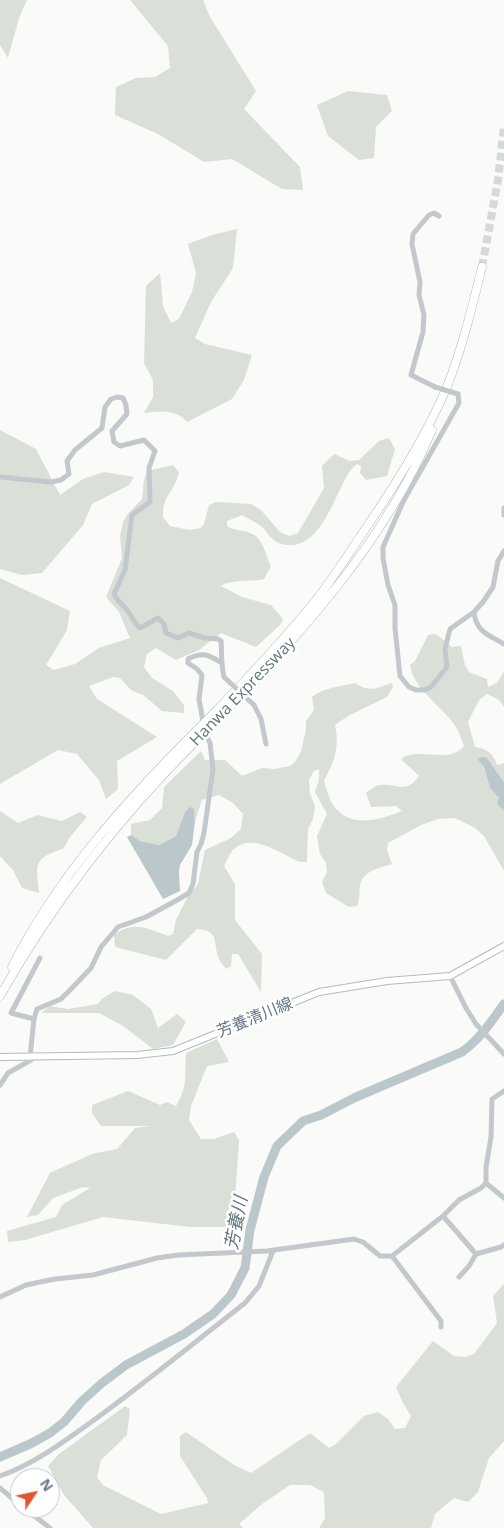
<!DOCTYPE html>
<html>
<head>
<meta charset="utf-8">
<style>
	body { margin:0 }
	#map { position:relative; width:504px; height:1528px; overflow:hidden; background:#fafaf8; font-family:"Open Sans",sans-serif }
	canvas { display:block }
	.north { position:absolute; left:10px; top:1468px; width:50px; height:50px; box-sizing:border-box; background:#fff; border:1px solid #c1c8cd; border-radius:50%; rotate:56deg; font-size:14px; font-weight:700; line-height:20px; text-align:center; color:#657683 }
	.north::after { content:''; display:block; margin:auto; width:18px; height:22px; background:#e4572e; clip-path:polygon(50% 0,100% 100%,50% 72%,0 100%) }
</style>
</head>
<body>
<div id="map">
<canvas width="504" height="1528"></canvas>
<div class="north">N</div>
</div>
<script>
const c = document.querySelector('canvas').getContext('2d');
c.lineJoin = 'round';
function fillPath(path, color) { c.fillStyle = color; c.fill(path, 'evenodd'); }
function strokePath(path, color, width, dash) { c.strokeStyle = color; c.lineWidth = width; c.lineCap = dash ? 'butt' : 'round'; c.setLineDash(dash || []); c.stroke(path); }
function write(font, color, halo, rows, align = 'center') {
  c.font = font + ' "Open Sans","Noto Sans JP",sans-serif'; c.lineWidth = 5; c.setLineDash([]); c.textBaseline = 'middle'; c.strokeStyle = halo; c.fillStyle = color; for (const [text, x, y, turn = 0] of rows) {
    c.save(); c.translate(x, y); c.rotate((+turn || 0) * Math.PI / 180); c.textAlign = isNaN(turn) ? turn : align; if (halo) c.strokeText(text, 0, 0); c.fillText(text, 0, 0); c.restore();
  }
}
const green = new Path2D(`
	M0,0H27L19,18L8,58L0,45Z
	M130,0H203L210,17L256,91L244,109L300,167L303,190L282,189L232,159L204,162L158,134L115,115L116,87L136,78L155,77L170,68L168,46Z
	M348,91L387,95L392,111L376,127L374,158L359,160L328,136L317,105Z
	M237,229L233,268L211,302L195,338L205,344L252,355L244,380L232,399L187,422C176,409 160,411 144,413L153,397V380L144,363L146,286L160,273L163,306L171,323L179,319L192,292L196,273L188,244L212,235Z
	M0,430L36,449L60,495L83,479L104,472L134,477L129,485L92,504L83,525L42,573L22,575L0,569Z
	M389,438L395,449L387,476L366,480L360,473L361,466L357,464C353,468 349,471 347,476C333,500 317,557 279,543C271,540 268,533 262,527C256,522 249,519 242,515L227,521V526C234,531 242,530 250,533C263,537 265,554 271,566L264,579C252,582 230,579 221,586L242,597L271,605L283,619L280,625L256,647L221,633L199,650L176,660L156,648L147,654L144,667L152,678L173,691L184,705V713L162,711L143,695L131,690L120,678L113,677L89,686L97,699L157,737L117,761L118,789L106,799L99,780L77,754L58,750L0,784V578L70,611L67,630L46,665L54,670L75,664L99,648L130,638L119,612L106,597L122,558L120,536L123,522L127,515L142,499L144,480L147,471L173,465L179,472C175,492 162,495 163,517L170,526L190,530L200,528L204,524L209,505L216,502L251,504L261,510L280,532L289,536L298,533L324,488L322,466L334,454L350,461L359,460L379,441Z
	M436,634L452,647L461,646L465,665L469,672L487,679L488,687L497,683L504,671V707L499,700L487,694L479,700L468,722L475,747C486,748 494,754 497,765L504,763V782L486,758L479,761L484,767L490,788L499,798L498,804L504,810V871L484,836L475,828L455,818L438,819L421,825L388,843L387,850L392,864C379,868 362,871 360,886C359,894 360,899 357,906L349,907L326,893L322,882L327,872L326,863L320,854L317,836L327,814L315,792L319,780V769L314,771L309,780L310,794L315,806L313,819L308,829L307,862H300C281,854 252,832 234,849C229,853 227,861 224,866L235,884V920L262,954L261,992L238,954H232L231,966L226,969C224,966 220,962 219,959C212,942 221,931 197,929L166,960L115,947L114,935C134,920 148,929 168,936L173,934L176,920L187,898L198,884L205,850L231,838L241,829L243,814L233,803L219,795L202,800L195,821L194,809L185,812L176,836L159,845L140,841L131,835V824L150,820L162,808L164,787L201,751L205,760H225L242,776L262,768L275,769L290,766L295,762L301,751L306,730V721L314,710L312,697C324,687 340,687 355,683C370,693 376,688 392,683L393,687L387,697L348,716L335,725C340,747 334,762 324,781C327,789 329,800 334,806C350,829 380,820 402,811L396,806L371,807L366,793C370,790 374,786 380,785C398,783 405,795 419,776L401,759C419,746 449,765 464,746C461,739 459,730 454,724C442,707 413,688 410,665L415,661L428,635Z
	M0,811L18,823L37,815L62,821L80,812L87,817L70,837L64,848C33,860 36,861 39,893L22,888L13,870L0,856Z
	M115,991L133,995L151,1009L158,1028L177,1014L186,1022L173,1045L153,1049L123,1026L99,1013H41L50,1006L68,1009L98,1004L103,998Z
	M217,1039L229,1062L207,1066L191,1106L189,1120L201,1139H214L234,1132L239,1140L235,1198L228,1227H190L103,1217L25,1240L8,1242L7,1231L56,1217L62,1205L90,1188L83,1187L53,1198L38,1215L27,1217L50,1173L92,1154L117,1149L135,1128L151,1126H101L92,1113V1105L128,1091L160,1105L167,1102L176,1106C189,1083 184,1078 186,1053Z
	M504,1284V1441L489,1458L478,1492L468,1502L454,1498L435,1514L431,1528H319L325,1518L324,1492L310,1485H290L262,1504L239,1524L243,1528H93L64,1495L48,1466L59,1454L125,1406L130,1409L127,1435L101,1460L97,1477L103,1485L161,1514L208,1503L207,1498L180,1456V1436L186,1432L234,1465L251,1473L310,1433L329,1448L336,1444L364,1416L378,1412L388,1419L395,1429L405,1428L411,1416L403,1403L396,1387L433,1341L454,1356L465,1357L474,1354L497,1323L493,1296Z`);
const water = new Path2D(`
	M486,757L504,782V810L497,804L499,798L490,788L484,767L479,761L478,758Z
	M190,807L194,809L195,821L192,845L180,865L179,872L180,891L163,899L127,837L131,835L140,841L159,845L176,836L185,812Z`);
const river = new Path2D(`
	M0,1457L30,1444L50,1433L64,1422L82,1401L102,1383L126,1365L184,1334L213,1314L231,1295L245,1268L250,1230L264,1177L277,1146L303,1121L321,1115L356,1097L462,1052C480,1039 491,1022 504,1004`);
const highwayTunnel = new Path2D(`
	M482,267L498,180L504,126`);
const minor = new Path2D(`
	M435,387L411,375L423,332L424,315L419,295L420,282L412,244L413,234L429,215L434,213L439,216
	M458,394L459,403L404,500L383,547V558L388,585L395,605V628L400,676L409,687L416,690H425L431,687L447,667L445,649L450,629L474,612L483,602L493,587L498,561L504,551
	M0,477L51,482L61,480L69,474L67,461L75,450L102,428L105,407L111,399L117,397L123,398L126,405L127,414L112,431L114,442L120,446L144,440L155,451L149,468L150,502L132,515L125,570L114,594C117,601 122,604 127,610C132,616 134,623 140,628L158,618L164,624L166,633L178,638L189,633L205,638L218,639L221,641C222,654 221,665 224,677
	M504,508V515
	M474,612C476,632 489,635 504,644
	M254,705L261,719L266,744
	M450,976L466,1008L476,1024L504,1054
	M34,1019L11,1013L40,958
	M0,1085L8,1073L31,1060L30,1057L34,1019L37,1009L61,999L71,989L91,968L101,947L118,927L146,917L179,899L189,893L193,884L197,852L201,844L204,833L213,769L210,743L205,733L201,710L199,699L202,675L197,669L188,663V659C203,651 209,655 222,663
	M486,1183L504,1198
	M443,1216L476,1254L501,1247L504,1245
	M392,1256L441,1321V1327
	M459,1277L469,1266L476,1254
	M0,1297L26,1285L55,1279L93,1275L157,1258L178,1255L267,1251L354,1239L363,1242L380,1256H392L443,1216L459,1200L481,1188L486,1183V1167L491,1137L492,1099L504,1091
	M0,1476C34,1464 65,1441 94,1420C146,1382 195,1342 245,1303L259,1286L273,1251
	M0,1488L20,1505
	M24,1508L50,1528`);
const major = new Path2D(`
	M0,1057L137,1055L173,1051L319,992L387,981L450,976L504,946`);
const highway = new Path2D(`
	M212,715C248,678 284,640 316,600C335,576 351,550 368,525C398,481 426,436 447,387C462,348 472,308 482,267
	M216,722C300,634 384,544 432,430
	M12,967C57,878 124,803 194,733
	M0,996C55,899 119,817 198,739`);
const minorBridge = new Path2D(`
	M435,387L458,394
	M224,677L254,705`);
const highwayBridge = new Path2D(`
	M194,733L212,715
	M198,739L216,722`);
const streetNames = [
	["Hanwa Expressway",243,692,-46],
	["芳養清川線",255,1018,-22]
];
const waterNames = [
	["芳養川",237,1223,-79]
];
fillPath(green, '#dadfd7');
fillPath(water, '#bbc7cb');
strokePath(river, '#bbc7cb', 9);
strokePath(highwayTunnel, '#d5d9db', 8, [8, 4]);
strokePath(major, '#b5babe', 8);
strokePath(highway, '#b4b9bd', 9);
strokePath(minor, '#c3c8cc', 5);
strokePath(major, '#fff', 6);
strokePath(highway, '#fff', 8);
strokePath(highwayBridge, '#b4b9bd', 9, []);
strokePath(minorBridge, '#c3c8cc', 5);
strokePath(highwayBridge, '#fff', 8);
write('16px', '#657683', '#fff', streetNames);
write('italic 18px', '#60757c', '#fff', waterNames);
</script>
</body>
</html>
